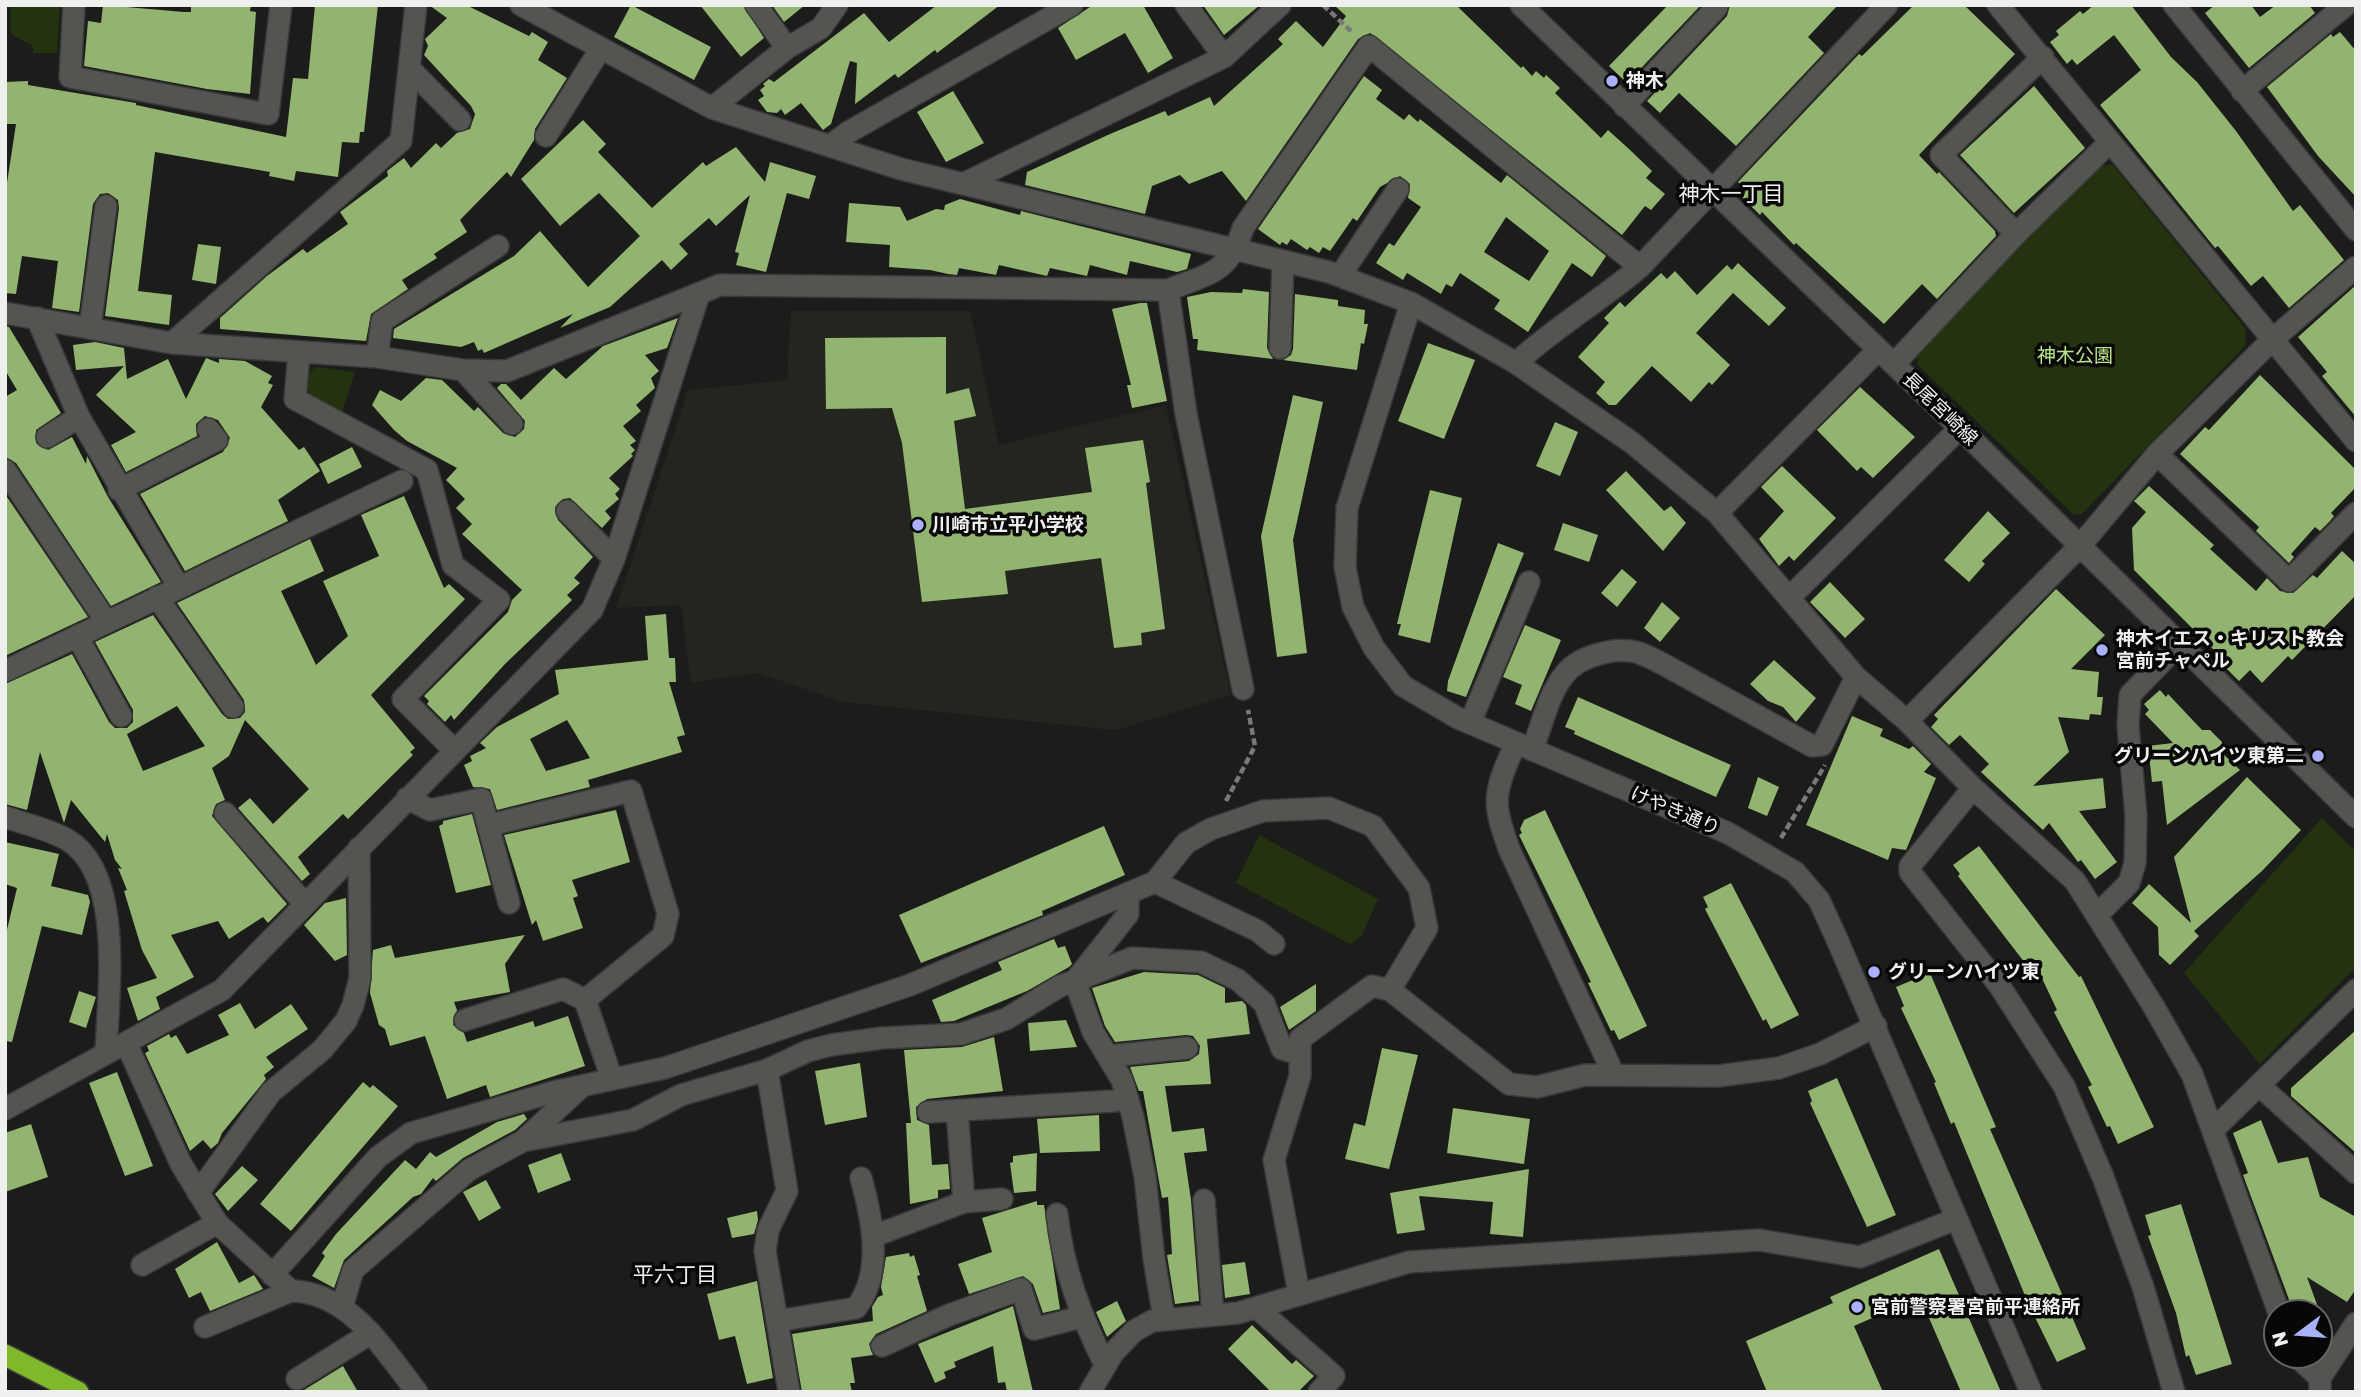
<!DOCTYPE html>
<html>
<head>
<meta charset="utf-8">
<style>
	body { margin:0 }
	#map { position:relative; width:2361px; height:1397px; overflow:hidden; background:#1b1d1a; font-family:"Golos Text",sans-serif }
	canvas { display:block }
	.frame { position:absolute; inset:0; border:7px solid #eef0ee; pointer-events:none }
	.north { position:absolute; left:2263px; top:1299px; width:70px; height:70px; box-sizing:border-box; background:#070706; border:2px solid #636463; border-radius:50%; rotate:254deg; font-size:19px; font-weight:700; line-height:28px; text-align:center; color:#eef0ee }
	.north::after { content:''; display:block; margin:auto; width:24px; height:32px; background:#a9b0fc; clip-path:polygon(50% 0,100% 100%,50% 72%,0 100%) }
</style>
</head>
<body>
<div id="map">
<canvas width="2361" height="1397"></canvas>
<div class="frame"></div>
<div class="north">N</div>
</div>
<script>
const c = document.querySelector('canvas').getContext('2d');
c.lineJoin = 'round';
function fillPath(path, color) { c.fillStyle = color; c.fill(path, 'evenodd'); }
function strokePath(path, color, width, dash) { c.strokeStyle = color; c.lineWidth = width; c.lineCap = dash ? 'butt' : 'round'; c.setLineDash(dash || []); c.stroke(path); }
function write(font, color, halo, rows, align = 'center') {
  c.font = font + ' "Golos Text","Noto Sans JP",sans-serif'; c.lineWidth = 7; c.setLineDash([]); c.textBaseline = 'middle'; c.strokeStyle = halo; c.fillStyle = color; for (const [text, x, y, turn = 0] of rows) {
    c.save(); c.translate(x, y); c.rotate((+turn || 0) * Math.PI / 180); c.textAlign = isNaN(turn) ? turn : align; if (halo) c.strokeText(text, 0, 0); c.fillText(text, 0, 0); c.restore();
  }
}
const built = new Path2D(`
	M791,311H970L999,445L1166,405L1231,695L1116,730L843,702L757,673L691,683L681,605L616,608L688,390L787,380Z`);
const green = new Path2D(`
	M10,5H60L57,53H33V46L11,34Z
	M2112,164L2246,329L2245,346L2081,515L2073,514L1918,365L1916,355L2098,166Z
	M316,367L355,372L342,412C323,402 286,390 316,367Z
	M2322,818L2356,852V967L2260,1064L2184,973Z
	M1259,835L1378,899L1362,935L1350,944L1236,883Z`);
const building = new Path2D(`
	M103,5L184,12H191V5H251L250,11L256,12L250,94L207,89L84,66L88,21L101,23Z
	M315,5H378L364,132H360L359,143L342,142L338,177L296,171L294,181L269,176L270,172L155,152L138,291L172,295L169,325L105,316L119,208L118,200L108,193L100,194L93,204L79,312L52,308L58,261L22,256L16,294L5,293V196L16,124H6L5,82L28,81V85L136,103V105L286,137L293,78L308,79Z
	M429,5H466L529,36L532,32L548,42L538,60L567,78L535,129L534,140L511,177L507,172L460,220L467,232L434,254L437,258L402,280L408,289L371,314L366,341L220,329V318L267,276L303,249L307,253L348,224L340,212L388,176L387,171L404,158L411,168L436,143L441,148L457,133L470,129L475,114L471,106L424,55L428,46L425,39L447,18Z
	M631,5L711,47L694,80L614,37Z
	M700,5H743L764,38L741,57Z
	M772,5H805L784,22Z
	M937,5H1000L937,53L935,50L898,78L895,74L855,104L857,63L850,61L831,124L823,130L801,103L785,115L781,109L777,113L767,112L758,100L764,96L760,90L765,86L763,84L769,79L774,82L864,13L889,42Z
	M1093,5H1143L1173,58L1148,73L1125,33L1076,60L1058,28Z
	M1203,5H1260L1224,35Z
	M1334,5H1456L1521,68L1523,66L1532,76L1536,71L1544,78L1546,75L1560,88L1555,93L1601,138L1608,130L1629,149L1652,171L1646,178L1665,194L1651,210L1645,206L1622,235L1370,33L1358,39L1246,201L1222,171L1189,184L1180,175L1152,186L1145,214L1025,185L1027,172L1110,134L1165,111L1168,116L1210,97L1214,106L1283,44L1278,39L1296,21L1323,47L1346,16Z
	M1668,5H1701L1627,83L1609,66Z
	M1730,5H1838L1808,37L1824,53L1736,146L1679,93L1660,113L1647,101L1727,16Z
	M1914,5H1964L2015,54L1919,155L1937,174L1939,172L1995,231L1996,236L1937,299L1922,284L1884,324L1796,243L1794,245L1762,212L1760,215L1743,198L1746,190L1738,182L1859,54L1862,56Z
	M2094,5H2131L2171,57L2197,82L2236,131L2293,211L2300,205L2344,260L2289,308L2263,276L2251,286L2218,246L2215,248L2100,105L2141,70L2114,35L2077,65L2072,59L2067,64L2050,42L2059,35L2056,31L2080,11L2083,14Z
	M2215,5H2251L2260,17L2276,5H2309L2315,13L2249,68L2205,13Z
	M2340,32L2356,51V197L2318,156L2267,87L2331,34L2333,37Z
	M1364,76L1382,90L1376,99L1404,120L1409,114L1418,122L1420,119L1501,183L1507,175L1606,256L1592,277L1572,263L1528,332L1494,309L1500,300L1460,273L1452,287L1446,284L1441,294L1407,273L1403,280L1376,263L1389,243L1394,246L1421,207L1408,198L1410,184L1400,176L1380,187L1357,221L1353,218L1330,251L1323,247L1319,253L1310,247L1307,250L1291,239L1287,245L1282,242L1280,245L1258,229ZM1506,217L1549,251L1529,281L1484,252Z
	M2034,86L2085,148L2014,213L1960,155Z
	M953,91L984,143L946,162L917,112Z
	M583,120L606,144L598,152L652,208L703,162L706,166L736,147L765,182L770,162L816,176L809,199L787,193L766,272L736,265L739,253L735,252L750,195L716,226L709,218L679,244L688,254L671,270L662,260L610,307L560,328L573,314L484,353L482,349L478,351L474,342L461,347L393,338L394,329L514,256L540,231L588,287L640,236L599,193L560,226L521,179Z
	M960,199L1020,215L1021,211L1191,254L1187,269L1177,272L1130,261L1127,275L1090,265L1087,276L1050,268L1047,276L999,265L996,275L959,268L957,275L948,274L930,270L889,267L890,245L846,242L849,203L900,207L907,221L936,209L944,210L945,205Z
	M198,244L221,247L216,284L192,280Z
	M1738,263L1786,308L1769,326L1733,293L1696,333L1730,365L1712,385L1709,382L1691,402L1652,366L1616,405H1609L1596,393L1605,382L1578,357L1609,323L1604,318L1620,302L1625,307L1661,273L1667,279L1675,271L1697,295L1727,265L1732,270Z
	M2356,285V417L2322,376L2327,372L2298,337Z
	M1243,289L1269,292L1267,348L1273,359L1197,350L1198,339H1193L1187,297L1211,292L1242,293Z
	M1295,294L1338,300V306L1365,310L1364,324H1368L1364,344L1361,343L1357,370L1283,360L1291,355L1293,349Z
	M1140,303H1147L1167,401L1132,408L1127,385H1131L1112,309Z
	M678,318L667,348L645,355L659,371L651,378L655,388L636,405L641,411L623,426L636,441L630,445L635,450L631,454L633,456L609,478L620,489L615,494L619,499L605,511L611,518L602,528L570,498L563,499L555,507L558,520L593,557L574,578L580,583L567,595L572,600L505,664L454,720L451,715L445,722L427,704L429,701L424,696L508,612L512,600L522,590L462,534L472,524L456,508L465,499L446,480L457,468L407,441L394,430L372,405L380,390L401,401L426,378L442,380L474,411L478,407L503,433L515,437L524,429L525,421L497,388L501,384H506L521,400L554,368L566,379L603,346Z
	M5,326L9,327L61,413L36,430V443L48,450L72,437L86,464L87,456L108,497L161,582L111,606L16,463L5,457V397L17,390L5,370Z
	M946,337V394L969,388L976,416L954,421L965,509L1092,492L1085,448L1143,440L1150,482L1146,483L1165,629L1141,633L1142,645L1114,648L1101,558L1005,571L1008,594L922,602L902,443L892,408L826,409L825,338Z
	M95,342L124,348L127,379L168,359L186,399L206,358L219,363V359L245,361L272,376L268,383L273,385L261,407L299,450L304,447L320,471L278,500L288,521L185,571L140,494L223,452L230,438L218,420L205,416L196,424L197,436L126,472L111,445L136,432L96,395L124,366L76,370L73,345Z
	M1428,343L1475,360L1444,439L1398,421Z
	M2260,375L2356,470V487L2331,513L2334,516L2330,521L2320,531L2315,527L2291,554L2294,557L2289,563L2256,531L2259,527L2180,454L2205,427L2209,430Z
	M1860,387L1915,437L1873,478L1861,467L1857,471L1817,430Z
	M1293,395L1323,402L1293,540L1307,653L1277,657L1261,536Z
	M1555,422L1578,432L1560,476L1536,466Z
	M352,447L362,467L328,484L319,464Z
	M1782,466L1836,518L1794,561L1789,556L1779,566L1759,539L1784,511L1761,487Z
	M1626,471L1664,511L1671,506L1686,523L1663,551L1606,490Z
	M2149,486L2214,545L2210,549L2256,591L2267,578L2280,591L2293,593L2313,575L2317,578L2342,551L2356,564V595L2292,660L2288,656L2262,683L2250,670L2239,681L2225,667L2228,664L2134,570L2132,528L2146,512L2134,501Z
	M1430,490L1462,498L1430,643L1398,635L1401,624H1397Z
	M5,494L88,617L5,656Z
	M404,496L444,588L449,584L465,599L371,695L415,748L410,752L413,755L348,819L343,814L298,857L310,874L302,881L238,808L250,798L273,824L309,789L245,720L229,756L212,768L225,800L216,804L212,816L287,904L268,923L263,917L229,939L218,921L171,935L194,977L156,997L160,1009L138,1021L127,988L157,978L142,950L124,891L127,890L118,868L122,869L115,860L107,834L105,842L71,800L64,823L40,752L27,810L5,804V684L72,654L109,722L115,728H127L133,722V710L95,642L153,615L222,714L228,719L240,718L245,712L244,700L177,603L310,539L324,571L281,591L316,665L348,636L323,581L379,556L361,515ZM177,706L205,746L143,771L127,734Z
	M1988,511L2010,533L1982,561L1985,564L1969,582L1944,560Z
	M1563,523L1598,535L1589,562L1554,550Z
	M1498,543L1524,553L1466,697L1447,691L1448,681Z
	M1622,569L1637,582L1617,607L1601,593Z
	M1830,582L1865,619L1845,638L1810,602Z
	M2056,589L2105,635L2071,669L2099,672L2097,697H2103L2101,715L2090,714L2089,720L2058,717L2069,752L2033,786L2103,778L2106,808L2079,811L2117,862L2095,879L2081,860L2078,862L2049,823L2043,830L1981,772L1989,764L1960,735L1949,745L1931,727L1938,719L1934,715Z
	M1662,602L1680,618L1660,642L1644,628Z
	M666,614L669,658H675L676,682H669L685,735L677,737L682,752L588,780L590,787L497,810L490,789L473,787L464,765L472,761L470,756L486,748L480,743L497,727L559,694L555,670L648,660L645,616ZM567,720L590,758L546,771L530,739Z
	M1525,625L1561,640L1531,711L1515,704L1522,685L1503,677Z
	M1774,660L1816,698L1796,722L1783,707L1768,701L1750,684Z
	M2160,690L2166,697L2168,694L2202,730H2210L2222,742V753L2240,770L2167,825L2162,781L2152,782L2148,746L2173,743L2145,714L2149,710L2144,704Z
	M1578,697L1731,765L1716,797L1574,734L1575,731L1565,727Z
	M1852,716L1883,729L1880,736L1909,749L1913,746L1931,764L1924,772L1936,778L1906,850L1892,848L1888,860L1806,825Z
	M1758,777L1779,787L1767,816L1748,808Z
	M2247,777L2301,830L2262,871L2194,931L2199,936L2170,965L2159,955L2158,927L2132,903L2149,884L2191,923L2174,857Z
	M616,810L630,862L572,880L578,896L573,898L583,928L543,941L536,920L532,925L504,835Z
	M1545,810L1647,1026L1619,1040L1614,1030L1611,1031L1588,983L1591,982L1519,835L1522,833L1520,829L1524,820Z
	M472,814L491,885L456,893L439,826L443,824V821Z
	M1104,826L1125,875L1042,911L1043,915L921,963L899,915Z
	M5,842L59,854L51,886L88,895L90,902L82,935L42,926L12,1042L5,1041V938L17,888L5,884Z
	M1979,846L2079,977L2081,976L2154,1127L2118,1144L2110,1126L2107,1127L2088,1087L2092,1085L2054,1012L2057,1010L2039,972L2035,976L1958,876L1960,874L1953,865Z
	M1731,883L1799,1015L1771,1029L1766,1019L1763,1021L1705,909L1708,907L1703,897Z
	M346,898L347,955L335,961L304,925L325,903Z
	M525,935L505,964L510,992L454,1002L457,1010L453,1025L464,1033L467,1042L533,1021L535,1027L568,1016L585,1066L490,1097L486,1085L447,1099L425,1036L390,1046L385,1029L379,1025L370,993L373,950L391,945L395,958Z
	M1054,939L1058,948L1065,946L1072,964L1069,967L1027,991L954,1021L941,1022L932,1000L1002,970L998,962Z
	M1144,972L1198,975L1225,988V1003L1242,1001L1246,1005L1250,1034L1207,1039L1211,1084L1165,1086L1172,1132L1204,1128L1207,1151L1184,1153L1191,1200L1199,1301L1175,1304L1167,1255L1172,1254L1168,1197L1162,1198L1143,1091H1139L1130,1067L1189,1061L1199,1054L1200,1046L1193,1036L1186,1035L1115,1042L1105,1026L1092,988Z
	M1930,973L1996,1127L1990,1129L2086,1349L2057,1362L2028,1303L1954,1122L1951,1124L1934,1083L1936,1082L1901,1008L1904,1006L1896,987Z
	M1316,984V1011L1289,1030L1280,1007Z
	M79,991L96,997L86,1028L69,1022Z
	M240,1003L255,1029L291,1004L308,1029L266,1057L274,1067L264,1075L266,1079L222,1133L218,1143L211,1149L203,1140L190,1151L145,1053L149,1051L147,1046L169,1034L171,1038L176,1035L187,1054L229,1035L218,1015Z
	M1066,1020L1077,1047L1030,1051L1028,1023Z
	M2356,1030V1153L2291,1096V1088Z
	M994,1037L1003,1091L927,1099L916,1107L917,1120L929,1125L932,1165L948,1164L950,1189L938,1190V1198L910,1204L906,1123H911L904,1050L962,1047Z
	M1382,1048L1418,1055L1389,1169L1345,1159L1354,1123L1365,1126Z
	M860,1063L867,1117L825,1125L815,1071Z
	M117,1072L153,1166L125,1176L89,1083Z
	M1837,1078L1896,1215L1867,1227L1810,1103L1812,1101L1808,1091Z
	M363,1082L370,1088L373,1085L398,1106L291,1231L260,1204Z
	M1453,1108L1530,1119L1524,1164L1447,1153Z
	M524,1114L527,1119L515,1130L463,1158L436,1181L433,1178L421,1194L413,1197L344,1260L334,1288L312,1276L325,1256L322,1253L336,1234L405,1160L416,1169L430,1152L436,1157L497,1122Z
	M1099,1115L1100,1151L1040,1153L1037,1119Z
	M2261,1120L2278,1163L2308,1157L2320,1197L2356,1217V1289L2347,1302L2307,1277L2320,1313H2294L2243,1175L2248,1173L2233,1133Z
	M31,1124L48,1177L5,1192V1133Z
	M561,1153L571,1180L538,1193L528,1165Z
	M1037,1153L1036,1191L1014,1193L1010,1163L1013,1162V1156Z
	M242,1166L258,1180L228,1211L215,1194Z
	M1529,1169L1523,1237L1490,1234L1493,1202L1419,1196L1425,1230L1397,1234L1390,1193Z
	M486,1180L501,1208L479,1221L463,1192Z
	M1037,1201V1205H1044L1060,1309L1043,1313L1033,1284L1023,1276L969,1294L958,1264L992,1252L982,1218Z
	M2181,1204L2232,1364L2196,1375L2189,1355L2186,1357L2176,1313L2148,1236L2151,1235L2145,1215Z
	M757,1211L758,1220L754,1234L732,1238L727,1218Z
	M217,1242L239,1283L254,1275L263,1289L210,1311L201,1292L189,1298L175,1269Z
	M1939,1249L2001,1392H1961L1920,1297L1854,1326L1883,1392H1767L1746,1341L1833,1303L1830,1297Z
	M909,1253L910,1257L914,1255L920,1275L917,1276L927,1311L876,1334L869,1344L873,1355L851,1358L855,1383H850L852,1392H802L792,1334L873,1321L872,1307L878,1297L883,1295L881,1287L886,1257Z
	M1245,1262L1250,1294L1225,1298L1222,1265Z
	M757,1281L773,1378L747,1384L735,1336L719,1340L707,1294Z
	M1117,1301L1126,1321L1107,1337L1096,1312Z
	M1013,1306L1033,1392H1007L1005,1382L998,1383L993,1346L954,1362L956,1367L944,1372L946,1378L935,1383L918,1344Z
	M1252,1325L1292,1364L1296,1360L1314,1376L1298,1392H1271L1228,1349Z
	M343,1366L358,1392H299L304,1390Z`);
const path = new Path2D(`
	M1323,5L1352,32
	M1226,801L1255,746L1248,710
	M1781,838L1825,765`);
const minor = new Path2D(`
	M74,5L70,77L268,114L281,5
	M521,5L712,108L901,169L1329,272L1411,303L1516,363L1631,442L1717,513L1856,677L1907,721L1973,788L2075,881L2154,1007L2192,1074L2279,1313
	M756,5L787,48
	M1186,5L1224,57
	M1521,5L1960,428L2356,817
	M1998,5L2356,441
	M2174,5L2356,230
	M409,68L460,120
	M2242,91L2346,5
	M1624,106L1717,7
	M712,108L787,48L821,28L837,5
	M546,136L601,48
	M830,146L847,133L1072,5
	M965,183L1224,57L1280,5
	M2016,234L1941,155L2043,57
	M1340,276L1398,189
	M1168,290L1186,414L1243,689
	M1411,303L1347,508L1345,567L1353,607L1374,648L1403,686L1458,718L1728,833L1795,872L1819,900L1836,937L2031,1392
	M5,313L172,343L377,357L463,370L507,371L720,285L1168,290C1208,274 1230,273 1243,228L1369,46L1640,267
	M37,318L79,417L179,587
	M90,328L106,206
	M172,343L401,141L416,5
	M1280,348L1283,263
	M299,354L295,399L427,470L453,565L499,600L403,699L454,750
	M377,357L382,321L498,246
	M1516,363C1555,327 1600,301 1640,267L1887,5
	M1894,364L2016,234L2109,143
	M463,370L512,424
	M47,437L79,417
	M2157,454L2289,581L2356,513
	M5,470L106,621
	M119,490L217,440L208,429
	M567,511L614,559
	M1717,513L1878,350
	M157,597L233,707
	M1790,597L1960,428
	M77,636L121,716
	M5,671L402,481
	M1907,721L2080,546L2157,454L2272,340L2356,267
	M1470,723L1529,582
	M1532,750C1542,726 1548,694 1565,674C1579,656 1614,647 1636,652C1644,654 1653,659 1661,663L1812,746L1822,745L1856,677
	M1511,754C1492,796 1494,806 1509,849L1614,1075
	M1973,788L1910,866V872L1999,985L2064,1086L2103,1177L2143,1287L2174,1392
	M407,798L430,810L481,799L509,903
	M225,813L305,904
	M5,817C25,824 48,829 66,839C125,872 108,995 106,1052
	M490,825L631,791L668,914L663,936L585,1000L612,1079
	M1155,882L1258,931L1274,944
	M2097,915L2129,883L2135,863L2136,816L2128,726L2130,695L2179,644
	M465,1020L563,989L585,1000
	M126,1043L181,1164L217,1223L291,1291C350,1292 384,1350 417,1392
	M1109,1056L1187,1048
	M767,1070L787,1191L768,1230L765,1251L777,1321
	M2260,1086L2356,1173
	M5,1109L222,990L592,610L614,559L699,294
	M957,1111L964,1202
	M928,1112L1114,1101
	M2213,1130L2356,990
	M523,1141L633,1120L681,1095L767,1070L808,1051L831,1045L882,1038L961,1034L1006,1019L1060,986L1075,981L1128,914V893
	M198,1193L271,1092L322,1050L346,1021L353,1005L360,978L359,848
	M1204,1200L1213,1315
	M1057,1214C1063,1269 1081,1316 1105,1365
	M874,1236L964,1202L1002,1199
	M142,1265L217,1223
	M272,1275L378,1157L411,1133L553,1092L665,1068L910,985L1155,882L1186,843L1211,829L1263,811L1329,808L1373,826L1419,888L1427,928L1390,990
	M1299,1294L1274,1160L1300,1076V1039L1372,986L1390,990L1509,1084L1537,1087L1585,1075L1718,1076L1779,1068L1820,1054L1876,1026
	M342,1307L353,1270L469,1170L523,1141L582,1086
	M1257,1308L1334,1376L1319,1392
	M1164,1318L1154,1259L1145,1177L1133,1117L1122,1080L1093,1032L1075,981L1132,958L1201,962L1238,980L1264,1003L1282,1049L1299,1054
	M205,1327L291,1291
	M882,1346L949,1315L1021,1289L1034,1329L1081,1317
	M2295,1355L2320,1378
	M297,1379L371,1333
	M789,1392L777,1321L856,1308C884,1272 872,1218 861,1178
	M1090,1392L1113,1353L1134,1331L1152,1321L1238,1313L1409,1262L1759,1240L1860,1257L1956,1219
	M2320,1392V1378L2356,1323`);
const highway = new Path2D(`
	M5,1355L78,1392`);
const markers = [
	[1612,81,7,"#a9b0fc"],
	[918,525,7,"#a9b0fc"],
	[2102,650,7,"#a9b0fc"],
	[2318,756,7,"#a9b0fc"],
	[1874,972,7,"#a9b0fc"],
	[1857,1307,7,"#a9b0fc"]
];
const poiNames = [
	["神木",1626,81],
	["川崎市立平小学校",932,525],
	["神木イエス・キリスト教会",2116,639],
	["宮前チャペル",2116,661],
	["グリーンハイツ東第二",2304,756,"right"],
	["グリーンハイツ東",1888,972],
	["宮前警察署宮前平連絡所",1871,1307]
];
const parkNames = [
	["神木公園",2075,356]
];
const streetNames = [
	["長尾宮崎線",1940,409,44],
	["けやき通り",1675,811,23]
];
const neighbourhoodNames = [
	["神木一丁目",1731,194],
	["平六丁目",675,1275]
];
fillPath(built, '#22261e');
fillPath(green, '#23320f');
fillPath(building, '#93b370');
strokePath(minor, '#393a38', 24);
strokePath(highway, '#393a38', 24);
strokePath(path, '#787a78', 4.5, [7, 3.5]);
strokePath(minor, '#535551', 21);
strokePath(highway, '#80b82b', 21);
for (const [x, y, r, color] of markers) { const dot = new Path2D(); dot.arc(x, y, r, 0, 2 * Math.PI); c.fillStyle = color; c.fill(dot); strokePath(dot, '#070706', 2.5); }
write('bold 19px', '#eef0ee', '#070706', poiNames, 'left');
write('19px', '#b9e589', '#070706', parkNames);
write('19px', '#eef0ee', '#070706', streetNames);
write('21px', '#eef0ee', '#070706', neighbourhoodNames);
</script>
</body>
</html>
